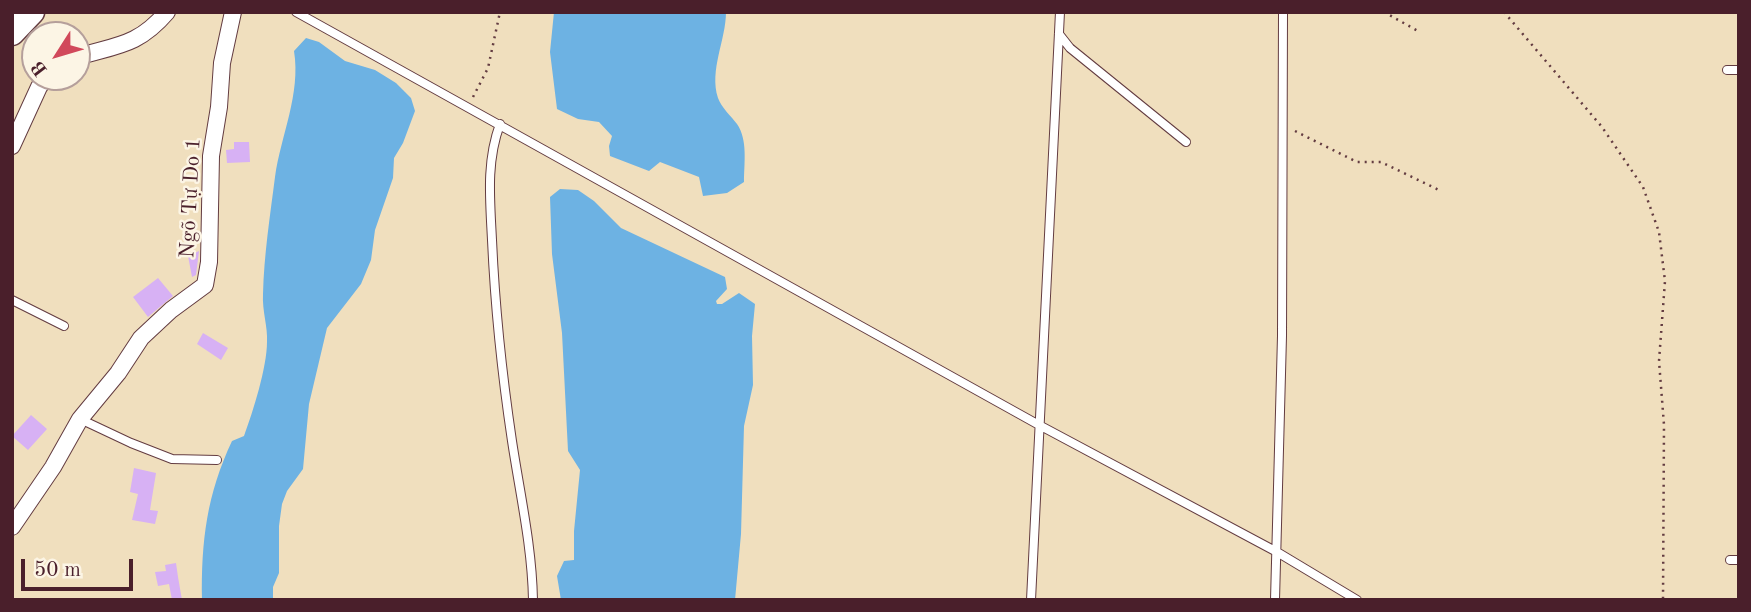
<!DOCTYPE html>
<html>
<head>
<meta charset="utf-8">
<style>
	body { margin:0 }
	#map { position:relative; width:1751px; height:612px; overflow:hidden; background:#f0dfbe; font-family:"Old Standard TT",serif }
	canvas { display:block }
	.frame { position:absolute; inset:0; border:14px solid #4a1f2b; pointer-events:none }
	.north { position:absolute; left:21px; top:21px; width:70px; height:70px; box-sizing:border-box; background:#fcf5e5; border:2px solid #b59f9b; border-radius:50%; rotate:233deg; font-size:19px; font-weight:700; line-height:28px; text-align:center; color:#4a1f2b }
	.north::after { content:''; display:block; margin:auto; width:24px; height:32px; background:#d1495b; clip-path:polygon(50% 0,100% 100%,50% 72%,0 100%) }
	.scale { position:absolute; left:21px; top:559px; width:112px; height:32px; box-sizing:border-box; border:4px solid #4a1f2b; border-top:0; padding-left:9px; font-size:21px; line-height:24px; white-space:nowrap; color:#4a1f2b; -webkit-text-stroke:5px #fcf5e5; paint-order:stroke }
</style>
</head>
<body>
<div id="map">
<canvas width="1751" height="612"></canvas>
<div class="frame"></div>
<div class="north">B</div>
<div class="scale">50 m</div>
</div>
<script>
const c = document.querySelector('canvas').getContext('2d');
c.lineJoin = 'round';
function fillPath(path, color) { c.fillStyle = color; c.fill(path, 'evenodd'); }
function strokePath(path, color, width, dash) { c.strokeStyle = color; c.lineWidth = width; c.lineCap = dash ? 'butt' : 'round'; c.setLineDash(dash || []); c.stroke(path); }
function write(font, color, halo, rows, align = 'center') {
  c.font = font + ' "Old Standard TT",serif'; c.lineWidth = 5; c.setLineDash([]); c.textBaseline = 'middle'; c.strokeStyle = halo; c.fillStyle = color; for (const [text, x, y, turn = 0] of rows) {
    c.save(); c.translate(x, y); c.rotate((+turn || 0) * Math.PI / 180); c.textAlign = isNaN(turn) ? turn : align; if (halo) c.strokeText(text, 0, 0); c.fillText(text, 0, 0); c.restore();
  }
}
const water = new Path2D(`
	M554,12H726C726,40 709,70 718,98C721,107 731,116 737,124C748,140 744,163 744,182L727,193L703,196L699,177L660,162L649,171L610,156L609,146L612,136L599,122L578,119L557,109L550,52Z
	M306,38L319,42L345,61L375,70L396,83L411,98L415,111L403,143L394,158L393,178L375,230L371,260L361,284L327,328L309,404L303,469L287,491L282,504L279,526V573L273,587V600H202C201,541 207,494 232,441L244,436C253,412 267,367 267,342C268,327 262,311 263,294C264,255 270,216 275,177C281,135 301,94 294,51Z
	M560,189L578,190L594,201L621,228L725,277L727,289L716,301L717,304H722L739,293L755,304L752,336L753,385L744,426L741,534L735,600H561L557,576L564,561L574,560V531L580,470L568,451L562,333L552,254L550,197Z`);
const building = new Path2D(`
	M234,142H249L250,162L227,163L226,150L234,149Z
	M199,251L196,275L192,277L188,256Z
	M158,278L173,296L148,317L133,297Z
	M203,333L228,348L221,360L197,344Z
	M31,415L47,429L28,450L12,436Z
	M134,468L156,473L150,510L158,511L155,524L132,520L138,494L130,492Z
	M176,563L178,577L182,600H172L169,584L158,586L155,572L166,571L165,565Z`);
const path = new Path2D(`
	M1384,12L1418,31
	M1504,12L1602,127L1643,187L1659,232L1665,281L1659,361L1664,425L1663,600
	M473,97L488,68L500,12
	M1295,131L1357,162H1381L1439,190`);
const service = new Path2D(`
	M296,12L1039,425L1277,552L1357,600
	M1059,34L1070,48L1186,142
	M1727,70H1739
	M500,124C486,162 490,199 492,240C495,307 502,374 512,441C520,494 532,546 533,600
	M12,300L64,326
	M80,419L131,443L172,459L217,460
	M1730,560H1739
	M1031,600L1060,12
	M1275,600L1282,336L1283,12`);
const minor = new Path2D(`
	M77,57C117,45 138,46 167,12
	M12,146L39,87L46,77
	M12,527L53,467L80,419L118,373L141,338L171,310L205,285L209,262L211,156L219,107L222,63L233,12`);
const primary = new Path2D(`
	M12,33L32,12`);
const streetNames = [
	["Ngõ Tự Do 1",191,198,-87]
];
fillPath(water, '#6db2e3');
fillPath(building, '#d7b1f4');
strokePath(service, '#633c41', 10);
strokePath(minor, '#633c41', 18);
strokePath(primary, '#633c41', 27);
strokePath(path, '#633c41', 2.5, [2, 5]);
strokePath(service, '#fff', 8);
strokePath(minor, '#fff', 16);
strokePath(primary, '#fff', 24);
write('21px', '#4a1f2b', '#fcf5e5', streetNames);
</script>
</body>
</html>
